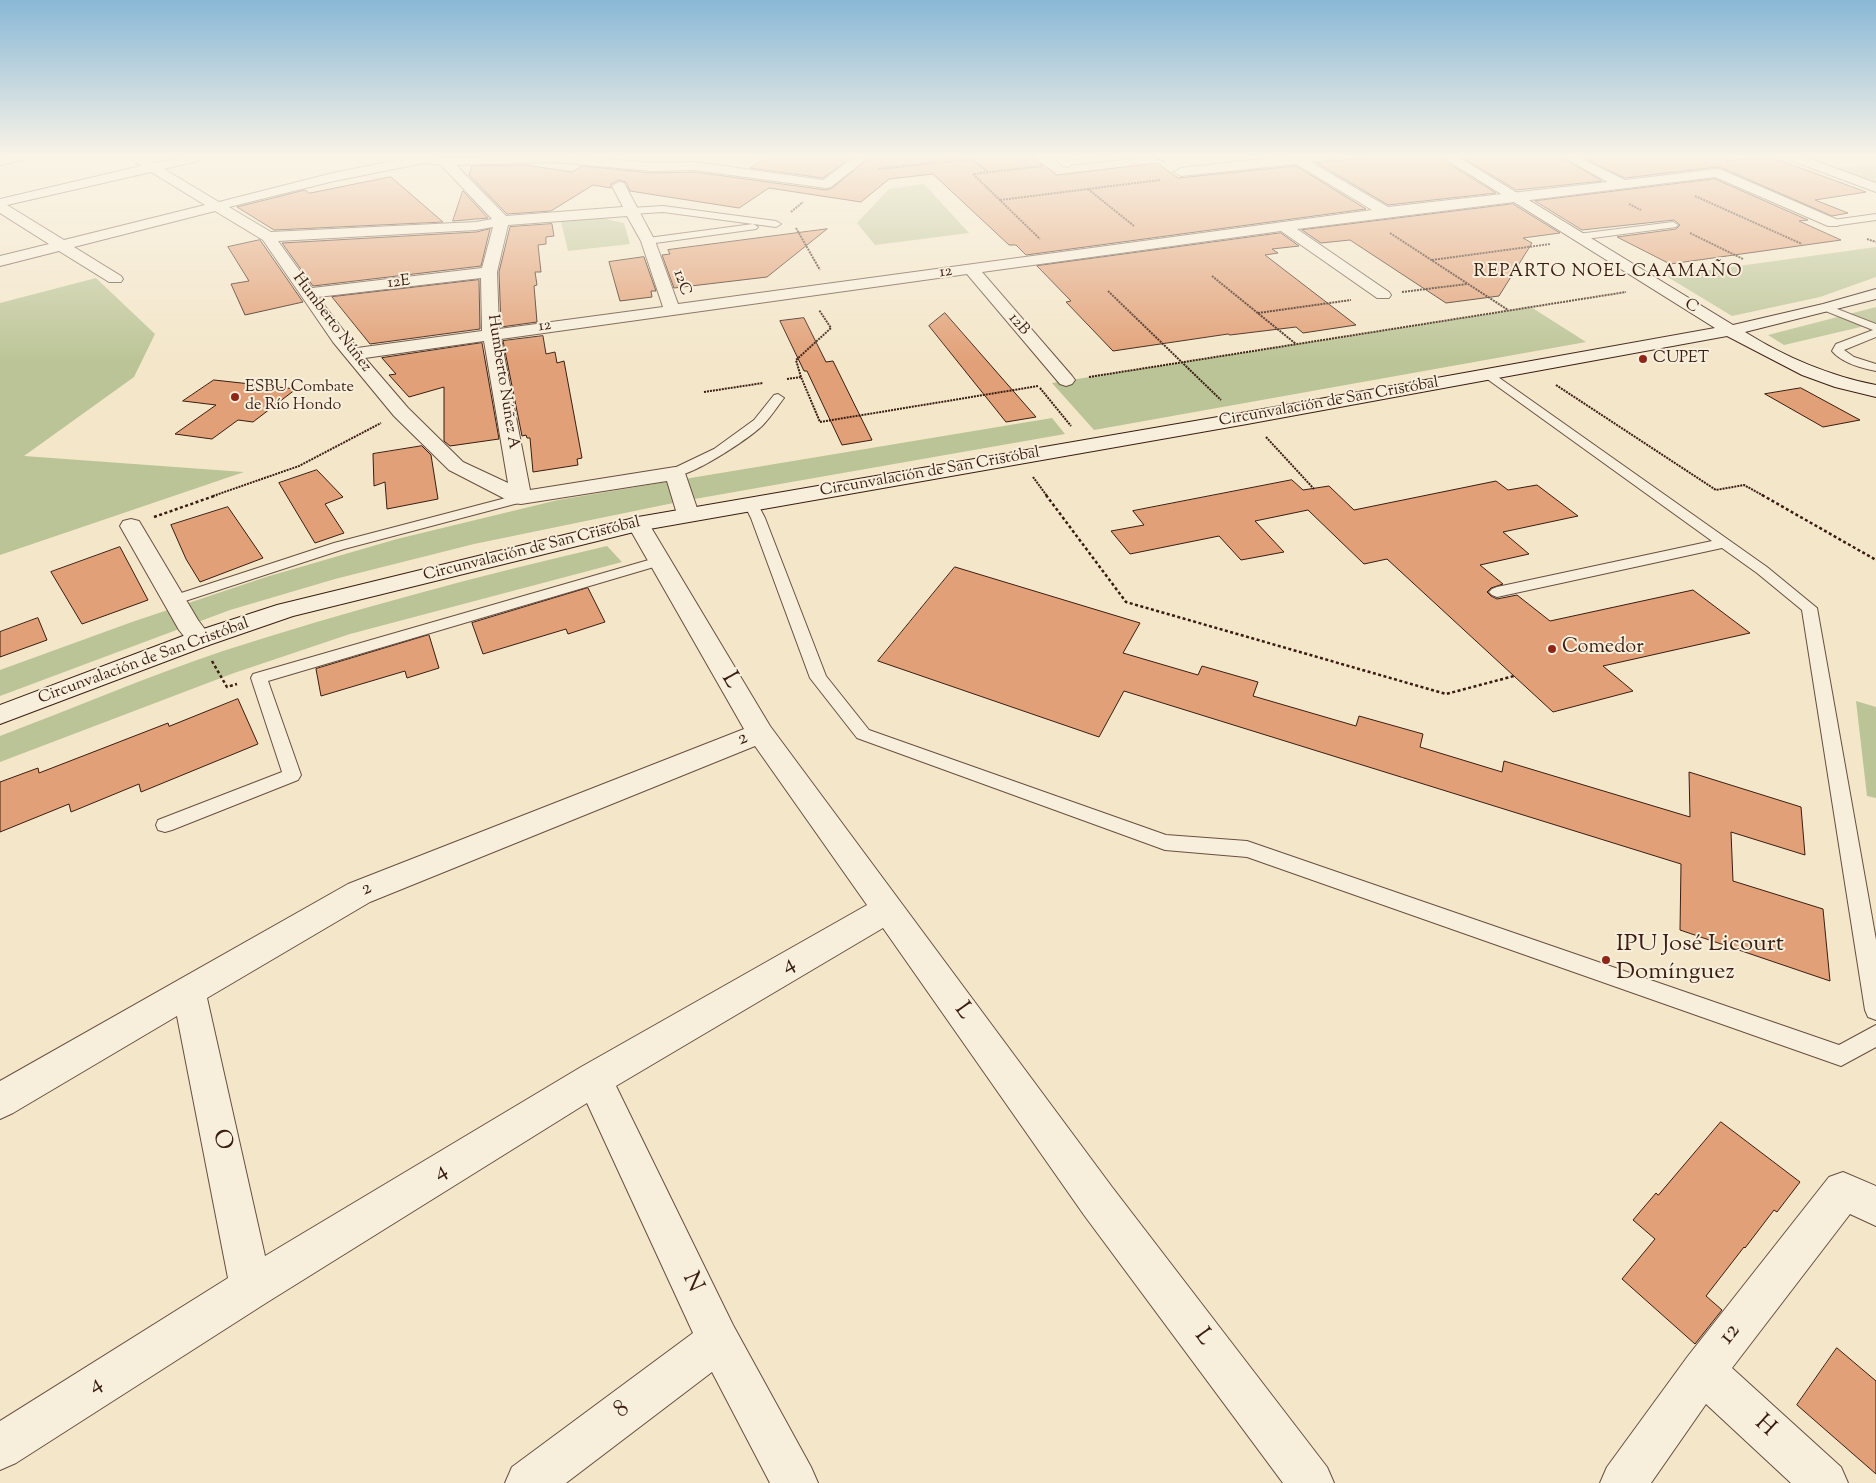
<!DOCTYPE html>
<html>
<head>
<meta charset="utf-8">
<style>
	body { margin:0 }
	canvas { display:block; background:#f3e6c9 }
</style>
</head>
<body>
<canvas width="1876" height="1483"></canvas>
<script>
const c = document.querySelector('canvas').getContext('2d');
c.lineJoin = 'round';
function fillPath(path, color) { c.fillStyle = color; c.fill(path, 'evenodd'); }
function strokePath(path, color, width, dash) { c.strokeStyle = color; c.lineWidth = width; c.lineCap = dash ? 'butt' : 'round'; c.setLineDash(dash || []); c.stroke(path); }
function write(font, color, halo, rows, align = 'center') {
  c.font = font + ' "Sorts Mill Goudy",serif'; c.lineWidth = 4; c.setLineDash([]); c.textBaseline = 'middle'; c.strokeStyle = halo; c.fillStyle = color; for (const [text, x, y, turn = 0] of rows) {
    c.save(); c.translate(x, y); c.rotate((+turn || 0) * Math.PI / 180); c.textAlign = isNaN(turn) ? turn : align; if (halo) c.strokeText(text, 0, 0); c.fillText(text, 0, 0); c.restore();
  }
}
const green = new Path2D(`
	M1876,164V186L1830,169Z
	M924,184L969,233L875,245L857,223L889,189Z
	M602,218L624,223L630,244L568,251L561,222Z
	M1876,247V277L1820,297L1732,316L1666,276Z
	M96,278L155,334L134,377L24,456L244,472L0,555V303Z
	M1531,307L1586,342L1094,430L1052,383Z
	M1876,307V323L1869,325L1784,345L1768,335Z
	M1052,418L1065,434L683,501L474,544L335,579L230,610L0,696V670L132,622L266,577L397,539L558,500Z
	M607,546L622,562L350,634L234,673L0,762V736C74,708 148,676 223,651C350,610 478,576 607,546Z
	M1856,701L1876,707V798L1867,796Z`);
const building = new Path2D(`
	M770,156H853L823,178L750,168Z
	M872,156H1031L1057,175L1157,163L1178,178L1296,166L1366,209L1026,255L1016,245H1009L933,174L889,179L861,202L769,188L739,208L630,191L626,182L619,180L611,184V188L593,185L551,211L507,214L469,175L472,166L526,165L572,172L582,166L652,173L695,172L826,190L832,188Z
	M1373,156H1441L1444,161L1496,193L1388,205L1317,163Z
	M1460,156H1559L1602,181L1517,190Z
	M1580,156H1729L1727,161L1768,156L1866,192L1815,200L1848,213L1832,216L1722,168L1717,167L1625,178Z
	M391,177L443,222L274,230L237,207L305,190L309,193Z
	M1715,179L1808,220L1799,221L1841,240L1670,264L1617,237L1676,229L1680,225L1674,220L1582,230L1535,201Z
	M463,191L488,218L453,221Z
	M1513,204L1560,233L1523,238L1532,243L1499,296L1446,303L1350,240L1321,243L1302,230Z
	M552,224L554,236L546,237V244L538,245L541,272H535L537,285L534,286L537,322L501,327L499,272L510,227Z
	M490,229L481,266L313,286L282,243L476,232Z
	M827,229L767,277L674,288L662,255L670,254L668,250Z
	M1281,233L1299,246L1272,249L1278,253L1265,255L1356,325L1303,333L1296,327L1230,335L1228,334L1113,351L1066,302L1071,301L1037,266Z
	M260,240L303,302L245,315L231,284L249,281L228,247Z
	M644,257L656,291H651L652,297L620,301L609,262Z
	M479,280L480,329L370,344L332,297Z
	M945,313L1036,417L1006,422L929,326Z
	M804,318L826,362L833,361L872,440L842,445L807,371H804L780,321Z
	M543,336L546,354L555,352L557,363L564,361L582,458L577,459L578,465L533,472L530,438H527L526,435L522,436L503,341Z
	M482,343L499,439L450,446L444,441V387L409,397L389,375L396,374L382,358Z
	M214,380L296,389L253,422L238,420L212,439L175,434L216,405L183,401Z
	M1801,388L1860,420L1823,427L1765,394Z
	M422,446L431,455L438,499L387,509L385,482L374,486L373,454Z
	M317,470L343,497L325,504L344,533L315,543L279,483Z
	M1292,480L1303,490L1329,486L1354,510L1496,481L1508,490L1537,485L1578,516L1503,532L1529,554L1480,565L1503,584L1491,588L1487,592L1491,596L1497,599L1517,595L1550,621L1693,590L1750,633L1603,666L1633,691L1553,712L1387,559L1364,564L1308,510L1255,521L1284,552L1241,560L1219,536L1130,554L1111,531L1144,525L1133,511Z
	M228,507L263,558L200,582L186,559L171,525Z
	M120,547L148,600L82,624L51,572Z
	M955,567L1140,623L1123,653L1198,675L1202,666L1258,682L1253,696L1356,726L1359,716L1423,734L1420,747L1502,772L1504,761L1690,817L1689,772L1801,807L1805,855L1731,832L1733,881L1823,909L1830,981L1680,930L1681,864L1124,691L1099,737L878,661Z
	M588,588L605,622L568,634L566,629L483,654L472,623Z
	M38,618L47,640L0,657V632Z
	M429,635L439,668L407,678L405,671L321,696L316,669Z
	M238,699L258,744L141,792L139,784L71,812L69,804L0,832V782L38,768L39,773L168,723L169,726Z
	M1721,1122L1800,1182L1777,1212L1774,1210L1745,1248L1744,1247L1706,1296L1722,1310L1695,1344L1622,1279L1655,1239L1633,1220L1656,1193L1658,1195Z
	M1837,1348L1876,1381V1474L1797,1405Z`);
const pathFar1 = new Path2D(`
	M312,156L318,160
	M968,156L988,172
	M1153,156L1165,162
	M878,169L972,159
	M973,174L1040,239
	M974,174L1042,166
	M1088,189L1134,226
	M1695,196L1802,244
	M1000,200L1160,180
	M1629,204L1641,210
	M791,212L803,202
	M796,228L820,270
	M1390,233L1508,310
	M1690,233L1743,259
	M1867,239L1876,242
	M1432,260L1550,244
	M1212,276L1296,344
	M1108,291L1221,400
	M1402,292L1467,284
	M1258,313L1351,300
	M801,377L796,360L831,328L819,310
	M1089,377L1626,292
	M787,379L801,377L820,422L1038,386
	M1556,385L1716,490L1744,485L1764,496
	M1040,388L1071,426
	M704,392L763,383
	M1266,437L1314,489
	M1033,477L1047,496
	M213,496L299,466L381,423`);
const path = new Path2D(`
	M1046,495L1126,602L1446,694L1514,676
	M1762,495L1876,560
	M154,517L217,495
	M212,661L227,687L237,684`);
const lane = new Path2D(`
	M1114,156H1139L1135,158L1068,165L1064,163L1068,161Z
	M663,206L776,221L781,224L776,227L663,212L631,214L627,211L631,208Z
	M1876,214V220L1833,226L1828,223L1833,220Z
	M1673,222L1678,225L1676,227L1578,240L1573,237L1578,234Z
	M753,224L758,227L756,229L648,244L643,241L648,238Z
	M1827,305L1876,324V337L1844,350L1854,357L1876,364V371C1861,368 1842,363 1832,351L1836,344L1873,330L1823,310L1822,308Z
	M1487,371L1491,372L1767,567L1817,608L1876,940V1020L1868,1017L1865,1010L1802,610L1757,573L1722,548L1497,597L1492,595L1489,592L1492,589L1497,587L1712,541L1483,376L1481,374Z
	M778,394L784,398C777,407 770,418 762,426C748,439 688,480 670,476L668,473L670,470L714,449L754,420L774,395Z
	M521,494L528,498L526,501L344,549L179,603H169L166,600L169,597L334,543Z
	M751,500L756,501L765,518L826,676L869,730L1166,835L1247,841L1839,1045L1876,1025V1047L1841,1066L1247,857L1165,850L857,738L810,678L751,518L744,504Z
	M659,557L664,558L666,561L664,564L268,681L301,775L298,780L172,830L165,832L158,830L156,825L158,820L282,772L251,678L253,674Z`);
const street = new Path2D(`
	M7,156H29L27,159L0,165V157Z
	M128,156H143L155,163L186,156H207L205,159L164,169L219,202L333,173L403,159L399,156H429L445,158L572,156L652,163L695,162L823,180L856,156H870L831,187L826,188L695,170L652,171L555,162L456,165L506,216L623,207L612,186L619,182L624,183L655,241L678,304L1372,210L1296,164L1181,176L1174,172L1181,168L1286,156H1336L1334,159L1311,162L1388,207L1608,182L1561,156H1576L1625,180L1717,169L1722,170L1838,220L1840,223L1838,226H1828L1715,177L1297,229L1389,292L1391,295L1389,298H1377L1281,231L982,272L1072,376L1075,380L1072,384L1066,386L1060,384L967,274L501,339L530,490L675,467L682,469L685,473L699,514L696,519L688,521L680,519L677,514L667,481L521,504L513,503L449,470L394,416L333,342L263,240L215,211L74,247L121,276L123,279L121,282H109L59,251L0,266V256L49,244L0,213V199L141,166ZM424,163L441,165L492,219L476,222L271,232L229,207L334,181ZM151,172L205,205L64,240L7,205ZM627,216L641,241L663,307L499,329L497,272L508,225ZM493,227L482,268L312,288L278,241L476,230ZM481,278L482,331L357,348L318,297ZM484,341L508,483L463,462L408,408L365,358Z
	M1053,156H1067L1074,163L1068,167L1063,166Z
	M1785,156H1802L1876,183V192L1787,159Z
	M638,517L646,519L649,524L770,726L1112,1187L1327,1467L1334,1483H1283L1084,1215L883,928L616,1086L733,1325L811,1467L818,1483H770L712,1372L566,1483H505L512,1467L693,1333L587,1103L266,1303L16,1463L0,1470V1421L228,1278L177,1016L13,1113L0,1119V1081L348,884L744,729L627,524L630,519ZM755,746L867,905L581,1067L265,1256L207,998L370,902Z
	M131,519L139,521L142,526L198,620L212,639L209,645L200,647L191,645L179,630L120,526L123,521Z
	M1843,1172L1876,1186V1226L1850,1214L1732,1368L1841,1467L1848,1483H1791L1706,1404L1651,1483H1600L1607,1467L1688,1356L1829,1177Z`);
const secondary = new Path2D(`
	M1443,156H1457L1733,325L1823,304L1876,289V299L1745,332C1785,357 1830,376 1876,385V397L1835,387L1802,375L1727,336L1247,424L638,531L293,616L209,645L0,724V705L191,633L277,605L638,517L1247,412L1715,328L1445,159Z`);
const markers = [
	[1643,359,5,"#8f2418"],
	[235,397,5,"#8f2418"],
	[1552,649,5,"#8f2418"],
	[1606,960,5,"#8f2418"]
];
const farStreetnames = [
	["12",946,273,-8],
	["12E",399,283,-7],
	["12C",681,283,71],
	["C",1691,307,32],
	["Humberto Núñez",331,323,53],
	["12B",1018,325,49],
	["12",545,327,-8],
	["Humberto Núñez A",502,382,81],
	["Circunvalación de San Cristóbal",1329,403,-10],
	["Circunvalación de San Cristóbal",930,473,-10],
	["Circunvalación de San Cristóbal",532,550,-14],
	["Circunvalación de San Cristóbal",144,662,-20]
];
const farPoinames = [
	["CUPET",1653,359],
	["ESBU Combate",245,388],
	["de Río Hondo",245,406]
];
const farNeighbourhoodnames = [
	["REPARTO NOEL CAAMAÑO",1608,273]
];
const poiNames = [
	["Comedor",1562,649]
];
const streetNames = [
	["2",743,740,-22],
	["2",367,890,-24]
];
const nearStreetnames = [
	["L",729,681,60],
	["4",789,966,-30],
	["L",962,1012,54],
	["O",220,1140,78],
	["4",441,1173,-31],
	["N",691,1283,65],
	["12",1731,1335,-52],
	["L",1202,1338,53],
	["4",96,1386,-32],
	["8",623,1411,-37],
	["H",1764,1427,42]
];
const nearPoinames = [
	["IPU José Licourt",1616,946],
	["Domínguez",1616,974]
];
fillPath(green, '#bbc496');
fillPath(building, '#e1a077');
strokePath(building, '#3a1d12', 1);
strokePath(lane, '#684f40', 2);
strokePath(street, '#684f40', 2);
strokePath(secondary, '#3a1d12', 2);
strokePath(pathFar1, '#3a1d12', 2, [2, 1]);
strokePath(path, '#3a1d12', 2.5, [3, 2.5]);
fillPath(lane, '#f7efdc');
fillPath(street, '#f7efdc');
fillPath(secondary, '#f7efdc');
const sky = c.createLinearGradient(0, 0, 0, 363);
sky.addColorStop(0, '#89b8d6');
sky.addColorStop(0.43, '#faf4e7');
sky.addColorStop(1, '#faf4e700');
c.fillStyle = sky;
c.fillRect(0, 0, 1876, 363);
for (const [x, y, r, color] of markers) { const dot = new Path2D(); dot.arc(x, y, r, 0, 2 * Math.PI); c.fillStyle = color; c.fill(dot); strokePath(dot, '#f7efdc', 2); }
write('16px', '#3a1d12', '#f7efdc', farStreetnames);
write('16px', '#3a1d12', '#f7efdc', farPoinames, 'left');
c.letterSpacing = '1px';
write('18px', '#3a1d12', '#f7efdc', farNeighbourhoodnames);
c.letterSpacing = '0px';
write('20px', '#3a1d12', '#f7efdc', poiNames, 'left');
write('20px', '#3a1d12', '#f7efdc', streetNames);
write('24px', '#3a1d12', '#f7efdc', nearStreetnames);
write('24px', '#3a1d12', '#f7efdc', nearPoinames, 'left');
</script>
</body>
</html>
